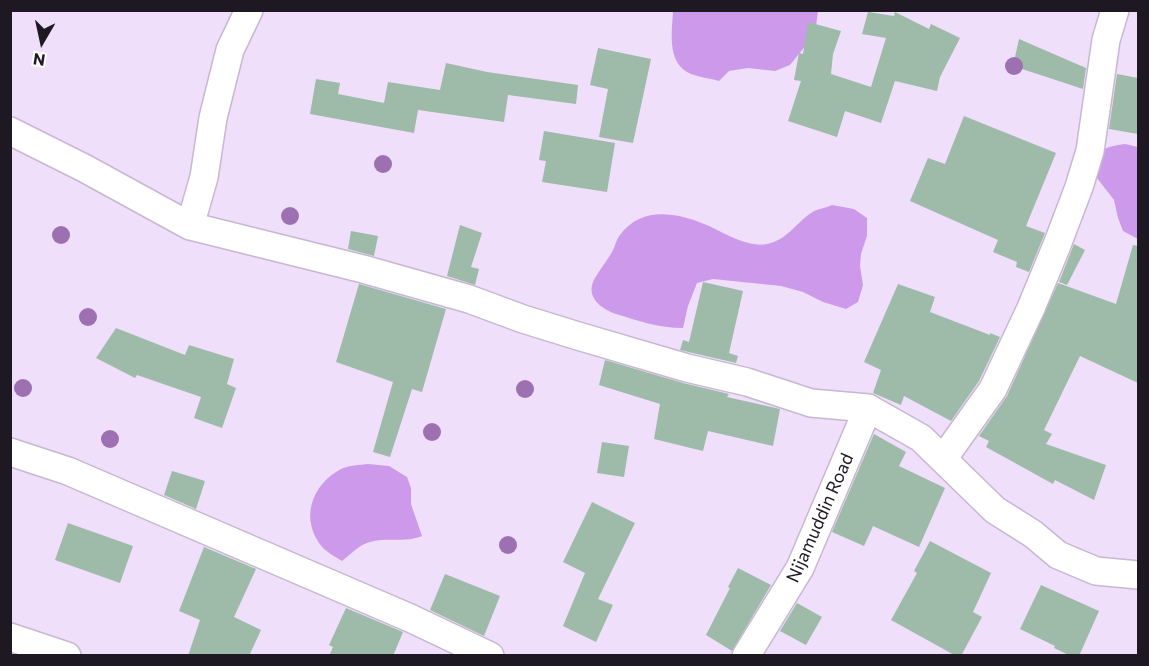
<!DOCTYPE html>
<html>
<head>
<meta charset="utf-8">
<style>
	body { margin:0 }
	#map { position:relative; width:1149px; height:666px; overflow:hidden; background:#efdffa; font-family:Commissioner,sans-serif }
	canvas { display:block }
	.frame { position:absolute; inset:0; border:12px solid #1e1822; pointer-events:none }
	.north { position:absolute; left:12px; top:12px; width:60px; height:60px; -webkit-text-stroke:4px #fff; paint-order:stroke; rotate:189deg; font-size:16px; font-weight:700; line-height:24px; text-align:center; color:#1e1822 }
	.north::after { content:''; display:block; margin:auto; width:21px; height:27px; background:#1e1822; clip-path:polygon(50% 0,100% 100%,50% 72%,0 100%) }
</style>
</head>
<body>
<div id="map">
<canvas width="1149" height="666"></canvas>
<div class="frame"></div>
<div class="north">N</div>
</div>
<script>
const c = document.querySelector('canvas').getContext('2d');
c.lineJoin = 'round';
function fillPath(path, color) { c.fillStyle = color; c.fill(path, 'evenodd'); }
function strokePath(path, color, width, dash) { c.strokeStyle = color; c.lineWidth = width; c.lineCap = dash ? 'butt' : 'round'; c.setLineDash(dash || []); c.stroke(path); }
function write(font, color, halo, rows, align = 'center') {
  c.font = font + ' Commissioner,sans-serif'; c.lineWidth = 5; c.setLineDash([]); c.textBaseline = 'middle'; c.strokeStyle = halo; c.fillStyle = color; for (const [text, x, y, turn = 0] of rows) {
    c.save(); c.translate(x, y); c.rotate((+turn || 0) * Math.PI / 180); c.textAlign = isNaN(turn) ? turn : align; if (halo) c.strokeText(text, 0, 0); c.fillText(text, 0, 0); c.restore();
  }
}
const water = new Path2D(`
	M673,11H818L815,34L790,65L775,71L748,68L729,71L719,81C710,78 695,77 687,72C667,60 672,31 673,11Z
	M1125,144L1138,147V239L1123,231L1118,218L1114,200L1090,169C1097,149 1105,147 1125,144Z
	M832,205L854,209L867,218V236L861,254L860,266L863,285L858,302L846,309L823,302L803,292L781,286L713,279L697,283L688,306L683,328C659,328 639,321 616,314C601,309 584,296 595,278C600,269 607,261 612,252C615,247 616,240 620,235C645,200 692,216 723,233C736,239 752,247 767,244C787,240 795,224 811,213C816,209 826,208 832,205Z
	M368,464L389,466L407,477L411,488V504L422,536C405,543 387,537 370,542C360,544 350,555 342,561C336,557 328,553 323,548C299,520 311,485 341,469C349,465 360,465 368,464Z`);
const building = new Path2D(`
	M868,12L894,16L895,12L929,29L931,24L960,38L940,77L937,91L895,81L881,123L845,111L837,137L788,121L801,81L794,80L799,53L803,54L808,22L841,31L833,54L831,74L871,87L886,38L862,34Z
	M1019,39L1086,68L1083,89L1013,66Z
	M598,48L651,59L633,143L599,137L608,89L590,85Z
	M446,63L487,72L578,85L576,104L508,95L504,122L418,110L414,133L310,114L316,79L340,83L338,94L384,103L388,82L440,90Z
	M1117,74L1138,78V134L1109,129Z
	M964,116L1056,153L1026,226L1045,233L1029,272L1016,267L1017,262L993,252L998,240L910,201L928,158L945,164Z
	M544,131L615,143L607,192L542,182L546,161L539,160Z
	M460,225L482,233L471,267L479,269L475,285L447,276Z
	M351,231L378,236L374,256L348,249Z
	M1074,244L1085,250L1067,285L1059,282Z
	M1133,245L1138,246V383L1080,356L1044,430L1052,434L1046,444L1106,465L1094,500L1055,480L1053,484L986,447L989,441L979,436L1007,396L1058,283L1116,304Z
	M703,282L743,291L729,353L738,356L736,363L680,350L683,340L689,342Z
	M359,284L446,309L422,392L412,389L390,457L373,452L393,382L336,362Z
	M898,284L935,297L930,312L990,335V333L1000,337L979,381L951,421L904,396L901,405L873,393L881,370L864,362Z
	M116,328L185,355L189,345L234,359L227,384L236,388L222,428L194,418L201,397L137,375L135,378L96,358Z
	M605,360L683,383L729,394L727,397L780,409L773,446L708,431L703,451L654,439L660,404L599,385Z
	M874,434L906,452L899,466L945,488L919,547L873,526L864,546L832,532Z
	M602,442L629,446L624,477L597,473Z
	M172,471L205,481L196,509L164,495Z
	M592,502L635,523L598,599L613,605L596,642L563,626L585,573L563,562Z
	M68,523L133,546L120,583L55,560Z
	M930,541L991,573L973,612L982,617L961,656H956L891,620L917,573L914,571Z
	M204,547L256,569L234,617L261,630L249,656H188L200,620L179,611Z
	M738,568L771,585L732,651L706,635L730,588L728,587Z
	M445,574L500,596L484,636L430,610Z
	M1041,585L1099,611L1079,656H1071L1054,648L1055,646L1020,629Z
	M797,603L822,617L806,645L780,631Z
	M346,608L403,632L393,656H329L333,647L329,645Z`);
const minor = new Path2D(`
	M10,131L84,168L190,226L363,269L469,299L523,319L578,336L687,368L747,382L811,403L868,408L921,438L995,510L1033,534L1058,555L1096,571L1138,575
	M190,226L204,177L213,118L230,50L249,10
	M10,452L68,471L410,618L490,656
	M943,459L993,389L1031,308L1057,245L1079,187L1090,151L1106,40L1115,10
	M10,637L67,656
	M746,656L800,568L868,408`);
const trees = [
	[1014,66],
	[383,164],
	[290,216],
	[61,235],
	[88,317],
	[23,388],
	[525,389],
	[432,432],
	[110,439],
	[508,545]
];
const streetNames = [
	["Nijamuddin Road",820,518,-66]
];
fillPath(water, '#cd9aeb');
fillPath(building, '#9ebaa9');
strokePath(minor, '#c7b7d1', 30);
strokePath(minor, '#fff', 27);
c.fillStyle = '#9c70b1';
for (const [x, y] of trees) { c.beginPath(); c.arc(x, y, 9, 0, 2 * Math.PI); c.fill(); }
write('18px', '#1e1822', '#fff', streetNames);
</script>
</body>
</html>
